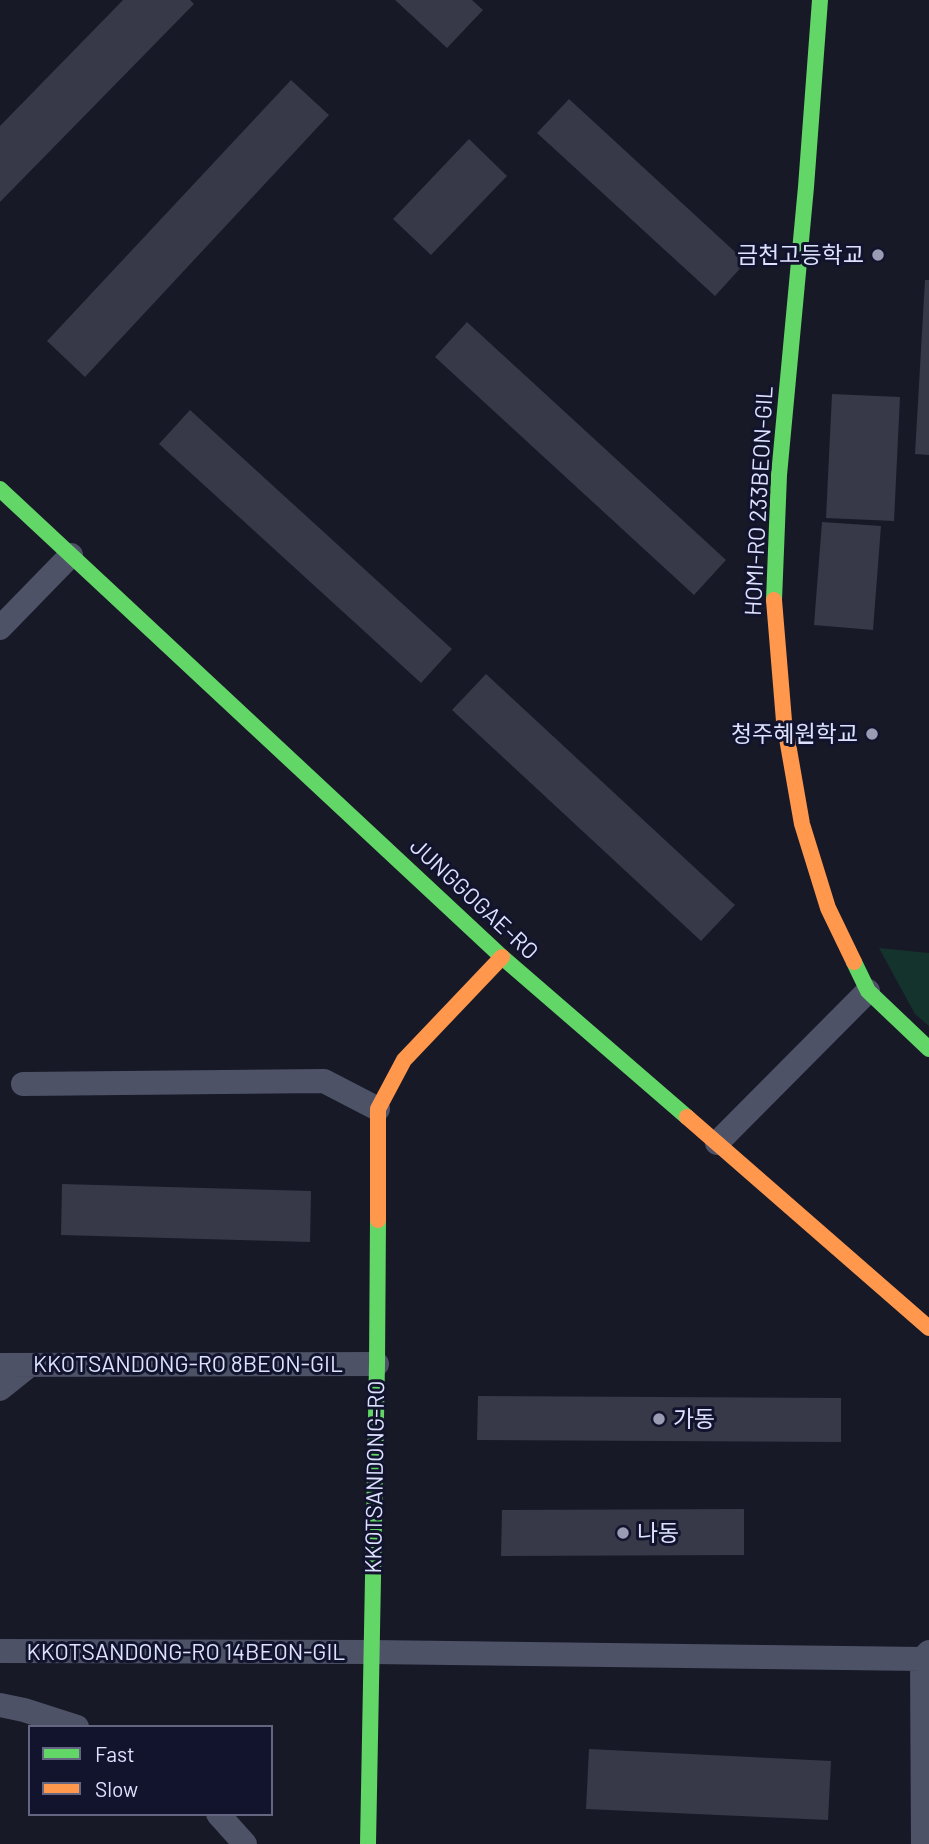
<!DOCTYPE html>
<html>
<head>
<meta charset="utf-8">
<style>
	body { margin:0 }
	#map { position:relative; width:929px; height:1844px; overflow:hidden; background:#181927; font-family:Barlow,sans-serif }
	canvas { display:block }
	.legend { position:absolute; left:28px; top:1725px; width:245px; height:91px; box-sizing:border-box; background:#12142d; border:2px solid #646681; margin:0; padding:9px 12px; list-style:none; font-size:21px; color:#dee2ff }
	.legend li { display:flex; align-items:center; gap:14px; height:35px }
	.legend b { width:35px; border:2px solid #646681 }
</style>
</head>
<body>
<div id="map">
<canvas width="929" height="1844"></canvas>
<ul class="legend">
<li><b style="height:9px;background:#63d668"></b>Fast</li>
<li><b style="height:9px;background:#ff974d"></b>Slow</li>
</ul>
</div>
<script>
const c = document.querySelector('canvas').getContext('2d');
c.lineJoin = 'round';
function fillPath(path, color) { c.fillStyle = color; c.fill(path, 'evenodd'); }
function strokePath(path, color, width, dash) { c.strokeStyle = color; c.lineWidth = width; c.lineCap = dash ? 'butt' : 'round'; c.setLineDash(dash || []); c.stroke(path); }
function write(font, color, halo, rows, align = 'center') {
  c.font = font + ' Barlow,"Noto Sans KR",sans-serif'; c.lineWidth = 6; c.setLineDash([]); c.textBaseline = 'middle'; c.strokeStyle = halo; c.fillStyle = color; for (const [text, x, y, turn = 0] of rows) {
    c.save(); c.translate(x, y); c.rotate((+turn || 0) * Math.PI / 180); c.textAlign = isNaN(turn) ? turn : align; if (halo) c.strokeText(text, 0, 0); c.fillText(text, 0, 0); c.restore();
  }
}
const green = new Path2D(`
	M879,948L929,953V1026L915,1014Z`);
const building = new Path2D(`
	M123,0H190L194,4L0,202V126Z
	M395,0H472L483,10L447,48Z
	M291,80L329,115L85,377L47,341Z
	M569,99L746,262L715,296L537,133Z
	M469,139L507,176L431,255L393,219Z
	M925,280H929V455L915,454Z
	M467,322L726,560L694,595L435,357Z
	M832,394L900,397L894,521L826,518Z
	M190,410L452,649L421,683L159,444Z
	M822,522L881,526L873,630L814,625Z
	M486,674L735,905L701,941L452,710Z
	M62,1184L311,1191L310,1242L61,1235Z
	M478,1396L841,1398V1442L477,1440Z
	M744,1509V1555L501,1556L502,1510Z
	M589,1749L831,1761L828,1820L586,1809Z`);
const street = new Path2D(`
	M0,628L71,555
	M23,1084L324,1081L378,1109
	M717,1143L868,991
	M0,1365L377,1364
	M0,1389L30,1365
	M0,1651L372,1652L922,1659L929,1652
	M922,1659L923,1844
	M0,1705L24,1710L77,1727
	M218,1814L245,1844`);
const fast = new Path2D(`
	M0,489L502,957L687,1117
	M774,600L779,475L806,187L820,0
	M854,962L868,991L929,1049
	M368,1844L377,1364L378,1220`);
const slow = new Path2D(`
	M774,600L784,721L802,824L828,908L854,962
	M687,1117L929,1328
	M378,1220V1109L404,1060L502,957`);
const markers = [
	[878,255,7,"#999cb3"],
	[872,734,7,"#999cb3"],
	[659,1419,7,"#999cb3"],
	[623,1533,7,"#999cb3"]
];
const poiNames = [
	["금천고등학교",864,255],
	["청주혜원학교",858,734],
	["가동",673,1419,"left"],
	["나동",637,1533,"left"]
];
const streetNames = [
	["HOMI-RO 233BEON-GIL",759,501,-87],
	["JUNGGOGAE-RO",474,899,43],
	["KKOTSANDONG-RO 8BEON-GIL",188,1364],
	["KKOTSANDONG-RO",375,1477,-89],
	["KKOTSANDONG-RO 14BEON-GIL",186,1652]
];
fillPath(green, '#15332d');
fillPath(building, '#373848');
strokePath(street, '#4d5267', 24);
strokePath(fast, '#63d668', 16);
strokePath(slow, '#ff974d', 16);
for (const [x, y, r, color] of markers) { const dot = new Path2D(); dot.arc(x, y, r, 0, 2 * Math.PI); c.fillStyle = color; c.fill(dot); strokePath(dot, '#12142d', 2.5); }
write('23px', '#dee2ff', '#12142d', poiNames, 'right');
write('23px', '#dee2ff', '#12142d', streetNames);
</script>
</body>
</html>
